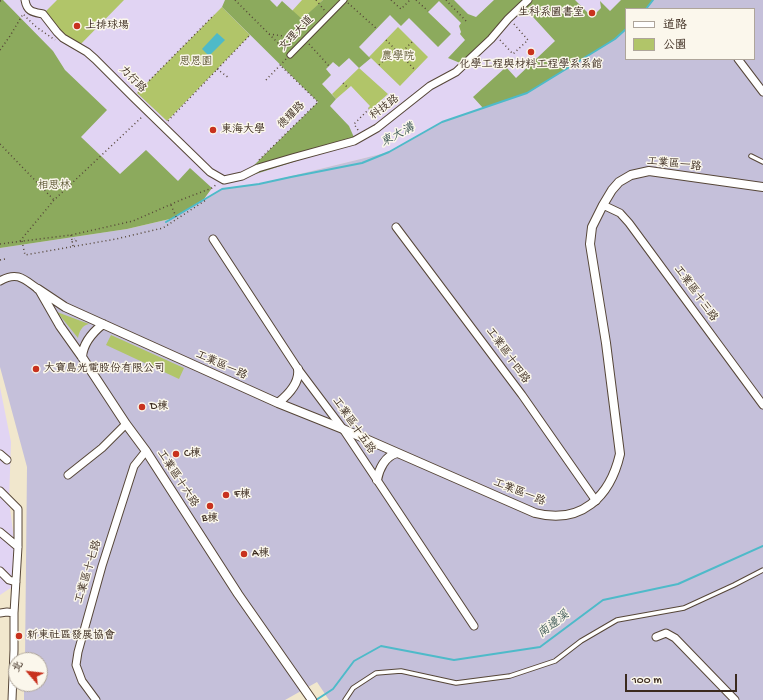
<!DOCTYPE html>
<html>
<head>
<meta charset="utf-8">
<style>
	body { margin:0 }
	#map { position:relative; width:763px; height:700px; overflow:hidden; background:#f1e7cd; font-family:"Gochi Hand","LXGW WenKai TC",sans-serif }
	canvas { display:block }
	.legend { position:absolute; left:625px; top:8px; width:130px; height:52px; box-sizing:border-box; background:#fbf7ec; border:1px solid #aea59a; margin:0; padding:5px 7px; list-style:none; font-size:12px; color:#3b2a1e }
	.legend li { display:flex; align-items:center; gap:8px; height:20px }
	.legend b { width:20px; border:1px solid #aea59a }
	.north { position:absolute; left:8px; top:652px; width:40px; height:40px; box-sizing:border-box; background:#fbf7ec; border:1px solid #aea59a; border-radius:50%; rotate:298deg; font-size:11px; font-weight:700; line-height:16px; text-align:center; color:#3b2a1e }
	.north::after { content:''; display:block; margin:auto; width:14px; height:18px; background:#c8321e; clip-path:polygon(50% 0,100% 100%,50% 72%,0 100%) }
	.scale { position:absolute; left:625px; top:674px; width:112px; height:18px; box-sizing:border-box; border:2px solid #3b2a1e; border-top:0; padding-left:5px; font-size:12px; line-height:14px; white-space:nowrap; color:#3b2a1e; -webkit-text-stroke:3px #fbf7ec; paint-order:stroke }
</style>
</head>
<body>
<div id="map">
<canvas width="763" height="700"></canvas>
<ul class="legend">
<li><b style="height:5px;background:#fff"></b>道路</li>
<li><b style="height:11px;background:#b1c569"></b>公園</li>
</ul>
<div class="north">北</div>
<div class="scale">100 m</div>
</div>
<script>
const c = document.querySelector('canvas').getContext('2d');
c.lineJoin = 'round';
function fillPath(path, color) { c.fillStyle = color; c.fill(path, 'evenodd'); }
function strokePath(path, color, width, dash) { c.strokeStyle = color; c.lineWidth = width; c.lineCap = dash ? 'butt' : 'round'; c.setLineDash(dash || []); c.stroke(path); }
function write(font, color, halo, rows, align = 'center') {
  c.font = font + ' "Gochi Hand","LXGW WenKai TC",sans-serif'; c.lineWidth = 3; c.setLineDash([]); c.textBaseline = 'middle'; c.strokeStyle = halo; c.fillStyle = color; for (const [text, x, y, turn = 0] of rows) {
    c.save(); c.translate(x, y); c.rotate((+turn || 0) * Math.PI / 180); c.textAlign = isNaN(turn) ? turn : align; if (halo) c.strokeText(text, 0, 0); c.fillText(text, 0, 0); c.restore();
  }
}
const built = new Path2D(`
	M0,0H653L646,9H626V29L615,39L527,93L442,122L389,152L259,184L222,189L204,199L127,229L0,248Z
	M0,387L11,442L9,501L20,585L9,589L0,595Z`);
const industrial = new Path2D(`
	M653,0H763V700H329L317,682L285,700H24V684H40V660H25L27,467L0,367V248L127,229L174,218L222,189L259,184L389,152L442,122L527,93L615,39L626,29V59H754V9H646Z`);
const green = new Path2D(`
	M57,0H124L77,48L43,14Z
	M302,0H323L302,20L292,11Z
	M222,7L250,35L167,121L137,93Z
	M398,27L428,57L400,86L371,58L369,57Z
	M359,68L388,94L370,110L368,108L370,106L351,86L336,99L332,94Z
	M57,312L89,324C82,325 79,332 78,338Z
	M111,335L184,368L179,379L106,345Z`);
const forest = new Path2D(`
	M0,0H3L53,51L65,70L107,110L81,137L120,174L146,150L178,181L190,168L212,188L204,199L174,218L127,229L0,248Z
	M225,0H270L277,7L282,1L302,19L323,0H454L468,14L476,17L494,0H575L592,17L601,8L600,1L610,11L621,0H653L646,9H626V29L615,39L527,93L483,108L473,97L506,67L516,78L555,41L523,6L465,65L448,58L465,40L460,34L461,32L459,26L461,23L439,1L428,12L451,34L438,47L409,18L401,26L390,15L359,47L369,57L371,58L359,68L349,58L339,67L333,62L326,69L331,75L322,84L336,99L330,106L349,126L356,142L240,179L318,102L222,7Z`);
const water = new Path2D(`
	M217,33L225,40L209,56L202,49Z`);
const stream = new Path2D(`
	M646,9L653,0
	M166,222L222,189L259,184L291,177L362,163L389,152L442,122L527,93L615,39L626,29
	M316,700L333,689L354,661L381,646L454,660L540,647L603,600L678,584L763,546`);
const path = new Path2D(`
	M235,0L286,51
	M316,0L325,11
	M391,0L401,9L410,0
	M416,0L428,11
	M446,0L467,22
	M0,1L3,0
	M348,3L377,29
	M269,34L297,38
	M386,40L400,54
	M500,40L513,54L528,40L514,24
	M412,42L400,54L415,70
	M309,44L329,66
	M0,50L10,36L23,14L35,26L55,40
	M379,65L395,49
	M217,69L229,78
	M266,80L286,59
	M343,83L348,88
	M138,92L214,15
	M168,121L250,35
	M358,130L354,124L369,109
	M0,144L54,200
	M259,160L318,102L280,65
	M171,205L177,219
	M71,235L72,240L75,239
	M20,241L54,200L143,116
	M22,241L25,255L116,239L163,228L206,200
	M0,244L71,235L133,221L183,199L212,188L217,184
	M73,246L72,242L76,241L75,239
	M0,260L5,259`);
const service = new Path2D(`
	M751,156L763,162
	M345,700L353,688L376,673L401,671L456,683L510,676L555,661L581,641L617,620L684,608L734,585L763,570`);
const pedestrian = new Path2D(`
	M290,55L344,0`);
const minor = new Path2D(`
	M25,0C27,12 33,12 43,14L57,32L63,38L87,52L95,59L133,97L210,172L224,180L242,176L258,168L292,158L354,141L377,128L430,86L456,72L491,39L508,19L528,0
	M738,59L763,92
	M603,205L620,213L629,223L763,405
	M396,227L522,395L596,501
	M213,239L298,369L343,429L377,480L474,626
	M0,281C17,271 24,279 38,289
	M0,454L7,460
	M68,475L102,448L126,424
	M0,491L18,509V547L14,613V650L12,700
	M0,532L18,547
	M0,571L9,580L16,582
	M0,613L7,612L14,613
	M656,637L666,633L675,638L735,700
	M96,700L82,681L76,665L78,652L102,566L134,466L146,451`);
const tertiary = new Path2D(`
	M38,289L65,307L278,403L343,429L535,513C581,525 610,497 620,454L606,343L590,244L592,227L603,205L612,190L619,182L631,175L649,171L763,187
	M40,291L60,326L82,357L126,424L146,451L238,594L312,700
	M82,357C83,343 93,332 103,324
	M278,403C288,395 300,383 298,369
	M377,480C379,469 385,456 397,453`);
const markers = [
	[592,13,4,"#c8321e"],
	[77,26,4,"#c8321e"],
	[531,52,4,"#c8321e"],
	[213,130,4,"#c8321e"],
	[36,369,4,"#c8321e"],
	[142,407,4,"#c8321e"],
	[176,454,4,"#c8321e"],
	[226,495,4,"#c8321e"],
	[210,506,4,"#c8321e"],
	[244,554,4,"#c8321e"],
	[19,636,4,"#c8321e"]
];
const poiNames = [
	["生科系圖書室",584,13,"right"],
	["上排球場",85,26],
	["化學工程與材料工程學系系館",531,65,"center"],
	["東海大學",221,130],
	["大寶島光電股份有限公司",44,369],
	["D棟",150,407],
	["C棟",184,454],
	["F棟",234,495],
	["B棟",210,519,"center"],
	["A棟",252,554],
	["新東社區發展協會",27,636]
];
const streetNames = [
	["文理大道",297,34,-46],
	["力行路",132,80,45],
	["科技路",385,108,-37],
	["德耀路",292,116,-45],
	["工業區一路",674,165,6],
	["工業區十三路",695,294,54],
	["工業區十四路",507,356,54],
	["工業區一路",221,366,24],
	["工業區十五路",353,426,55],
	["工業區十六路",177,479,57],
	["工業區一路",519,493,22],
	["工業區十七路",89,572,-73]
];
const parkNames = [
	["農學院",398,57],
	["思恩園",196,62],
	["相思林",54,186]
];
const waterNames = [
	["東大溝",398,136,-28],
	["南邊溪",554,625,-38]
];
fillPath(built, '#e1d4f3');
fillPath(industrial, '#c5c0da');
fillPath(green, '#b1c569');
fillPath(forest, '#8caa5d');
fillPath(water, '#4ebac9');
strokePath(stream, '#4ebac9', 2);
strokePath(service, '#564638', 5.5);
strokePath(pedestrian, '#564638', 7);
strokePath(minor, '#564638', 9);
strokePath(tertiary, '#564638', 10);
strokePath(path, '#564638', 1.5, [1, 3]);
strokePath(service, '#fff', 3.5);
strokePath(pedestrian, '#fff', 5);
strokePath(minor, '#fff', 7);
strokePath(tertiary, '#fff', 8);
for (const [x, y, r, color] of markers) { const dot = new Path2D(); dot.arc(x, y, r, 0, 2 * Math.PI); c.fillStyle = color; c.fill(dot); strokePath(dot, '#fbf7ec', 1.5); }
write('11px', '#3b2a1e', '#fbf7ec', poiNames, 'left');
write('11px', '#3b2a1e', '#fbf7ec', streetNames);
write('11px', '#5e5834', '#fbf7ec', parkNames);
write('italic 12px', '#425c5a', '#fbf7ec', waterNames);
</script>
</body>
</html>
